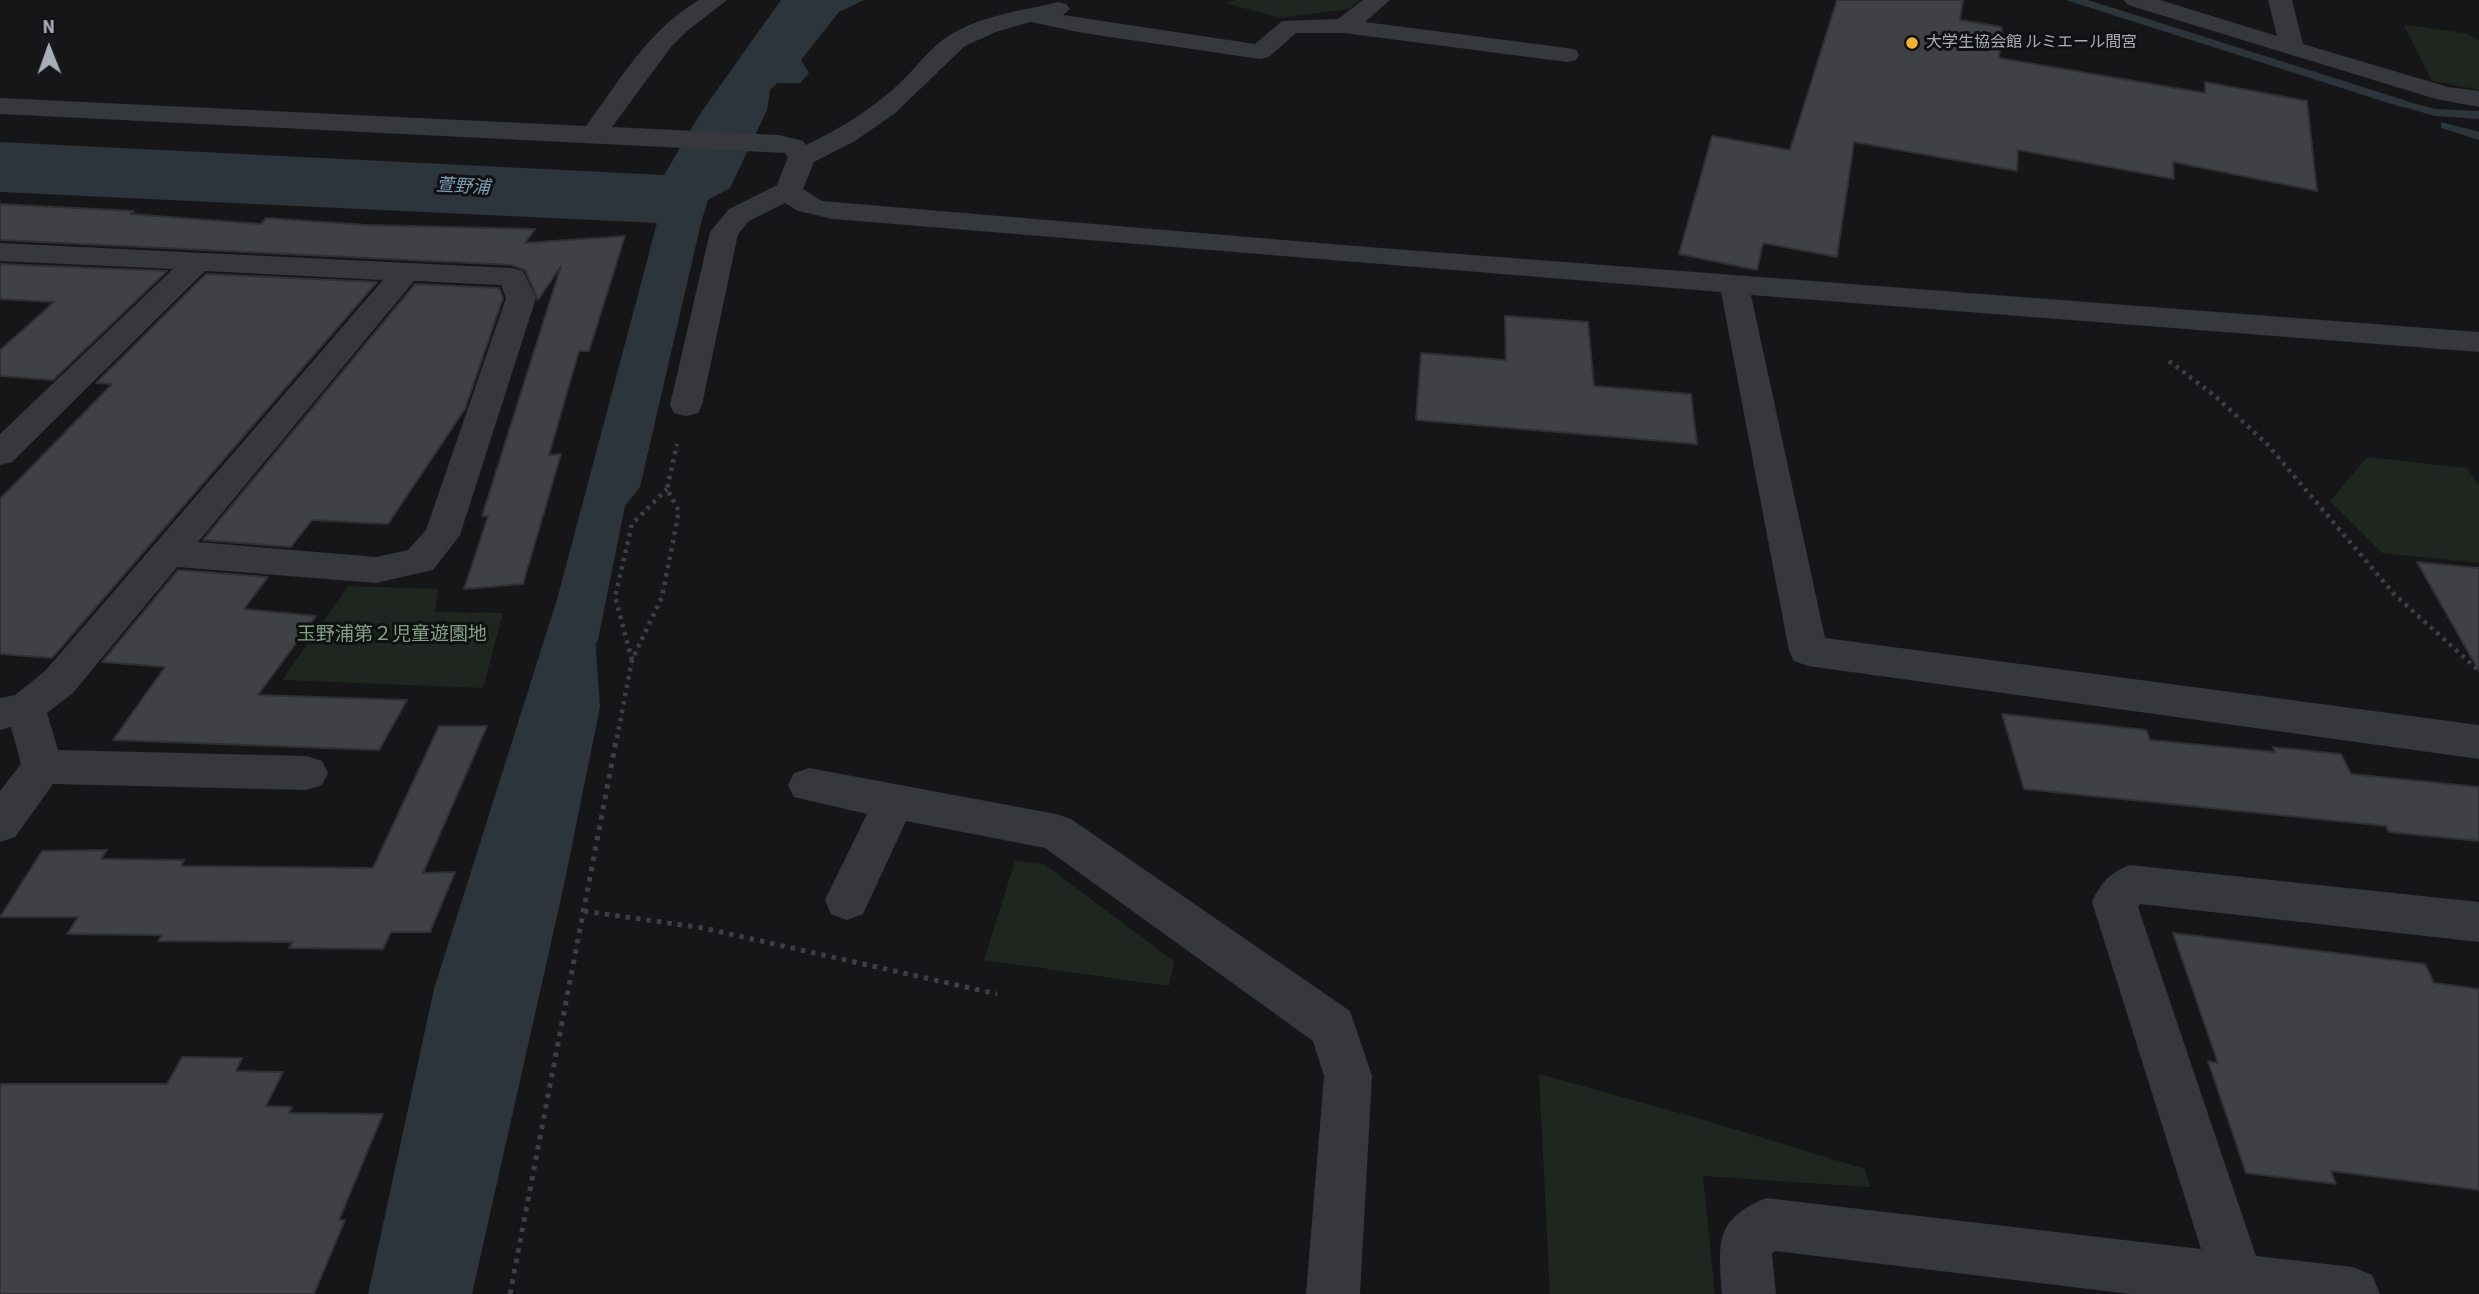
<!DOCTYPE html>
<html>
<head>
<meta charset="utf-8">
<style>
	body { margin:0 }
	#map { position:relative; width:2479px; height:1294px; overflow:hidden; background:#161618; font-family:"Source Sans 3",sans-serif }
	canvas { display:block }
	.north { position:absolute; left:14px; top:14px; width:70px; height:70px; -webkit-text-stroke:5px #111113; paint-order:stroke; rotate:359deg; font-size:19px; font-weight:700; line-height:28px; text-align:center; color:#a8adb8 }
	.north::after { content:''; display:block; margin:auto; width:24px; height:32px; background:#a8adb8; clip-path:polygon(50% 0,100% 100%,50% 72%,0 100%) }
</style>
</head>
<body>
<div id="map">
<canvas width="2479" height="1294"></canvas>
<div class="north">N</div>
</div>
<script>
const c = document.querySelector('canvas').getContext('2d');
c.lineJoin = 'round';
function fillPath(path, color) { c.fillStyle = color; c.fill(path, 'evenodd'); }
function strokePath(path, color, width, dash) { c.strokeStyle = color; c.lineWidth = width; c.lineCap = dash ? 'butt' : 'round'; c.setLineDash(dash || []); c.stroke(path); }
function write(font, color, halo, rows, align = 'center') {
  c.font = font + ' "Source Sans 3","Noto Sans JP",sans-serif'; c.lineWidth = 6; c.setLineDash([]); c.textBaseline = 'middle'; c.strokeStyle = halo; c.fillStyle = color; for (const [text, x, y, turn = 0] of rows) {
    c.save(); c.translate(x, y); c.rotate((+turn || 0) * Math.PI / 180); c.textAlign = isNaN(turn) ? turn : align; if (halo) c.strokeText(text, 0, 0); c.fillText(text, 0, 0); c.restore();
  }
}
const green = new Path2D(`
	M1236,0H1360L1349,9L1281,18L1224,3Z
	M2404,25L2464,33L2479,40V90L2432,81Z
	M2367,457L2467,468L2479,485V563L2382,553L2330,501Z
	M348,586L438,589L435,612L503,613L483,688L282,680Z
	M1015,861L1044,864L1174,961L1169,986L984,960Z
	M1539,1074L1701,1119L1865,1169L1870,1187L1703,1176L1715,1294H1550Z`);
const water = new Path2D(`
	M781,0H864L839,12L801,60L809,73L800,83H777L770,90L767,110L730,188L708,200L701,223L640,487L611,524L592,595L600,707L564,885L472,1294H368L434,989L558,596L657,223L0,192V142L664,175L702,111Z
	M2066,0H2088L2407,101L2401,107Z`);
const stream = new Path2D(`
	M2383,95L2435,109L2479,111V119L2435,116L2379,100L2377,98Z
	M2441,122L2479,132V140L2441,128Z
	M619,490L627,496L598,640L595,645H583L580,640L611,496Z`);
const building = new Path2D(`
	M1837,0H1963L1960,20L2002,27L1999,58L2205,93V82L2307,101L2317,191L2173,162L2174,179L2018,150L2017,171L1854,142L1837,257L1763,243L1757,270L1679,254L1712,136L1790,150Z
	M0,204L134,211L130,214L261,224L266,218L367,225L535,229L525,243L625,236L589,351H579L549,455L561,454L523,584L464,589L488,516H482L561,266L538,300L525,270L512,265L0,240Z
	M0,264L167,271L53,380L0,376V350L54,302L0,299Z
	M206,274L377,282L52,658L0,654V499L112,384L96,383Z
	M415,284L499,288L503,298L465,409L388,524L312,520L291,547L203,540Z
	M1505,316L1588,322L1594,386L1691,394L1697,444L1416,420L1421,353L1506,360Z
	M2417,562L2479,568V671Z
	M178,570L268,577L244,609L316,616L258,695L407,700L379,750L113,740L165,667L102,662Z
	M2002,714L2146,730L2150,740L2275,752L2273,747L2341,754L2351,774L2479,787V841L2389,832L2386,826L2024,789Z
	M439,726H487L423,873L455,872L430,932H391L383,949L289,948L293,942L158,941L162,935L67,934L78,917H0L42,851L107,850L101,859L184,860L181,866L373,868Z
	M2173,933L2425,964L2434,983L2479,989V1190L2331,1171L2336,1184L2246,1173L2208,1061L2218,1063Z
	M182,1057L242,1058L236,1071L283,1072L266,1106L292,1107L289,1113L383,1114L339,1220H345L314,1294H0V1084H167Z`);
const pathFar1 = new Path2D(`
	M2169,361L2215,396L2267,444L2394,594L2479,671
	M632,660L615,597L632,524L667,489
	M617,738L632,660L662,597L679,511L667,489L677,444`);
const path = new Path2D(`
	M584,911L703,928L997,994
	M510,1294L617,736`);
const minor = new Path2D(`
	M699,0H727L687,31L671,47L612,127L779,135L803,141L806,145C840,129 872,109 900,83C917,67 930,47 950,35C982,15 1022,11 1058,2L1066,4L1070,9L1063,15L1255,44L1282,21L1338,19L1363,0H1390L1365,22L1567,48L1576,50L1579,55L1576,60L1567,62L1344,33H1296L1269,57L1260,59L1083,33L1031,22L1023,24L996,32L965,46L894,114L855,141L814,162L803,189L822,201L1355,246L2479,332V352L1751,295L1825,638L2479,725V759L1808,666L1794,661L1789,651L1721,292L833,219L798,211L785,203L749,221L738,234L702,405L698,413L686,416L674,413L670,405L710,232L729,209L777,185L788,157L785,153L0,114V98L586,126C619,81 649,29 699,0Z
	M2124,0H2160L2277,36L2268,0H2292L2303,44L2448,87L2479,91V107L2436,99L2128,5Z
	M0,243L512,268L523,271L536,298L460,535L433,570L376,583L177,567L73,693L47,713L58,750L307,756L322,761L328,773L322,785L307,790L53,784L15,837L0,842V791L21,764L11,727L0,730V698L15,695L45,671L383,280L205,271L12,462L0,465V434L173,269L0,261ZM414,281L501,285L506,298L426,530L408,550L376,557L198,542Z
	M809,768L1056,814L1071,819L1350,1011L1372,1076L1360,1294H1306L1324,1076L1313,1041L1045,848L906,821L863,914L847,920L831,914L825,900L867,814L794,797L788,785L794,773Z
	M2130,865L2479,902V942L2140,904L2138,907L2256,1256L2353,1267L2372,1275L2380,1294H2130L1775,1251L1772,1254L1776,1294H1722C1719,1244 1713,1220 1766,1198L2201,1249L2092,902C2100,883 2111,872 2130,865Z`);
const markers = [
	[1912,43,7,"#f2b134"]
];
const farPoinames = [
	["大学生協会館 ルミエール間宮",1926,43]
];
const farWaternames = [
	["萱野浦",463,188,3]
];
const parkNames = [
	["玉野浦第２児童遊園地",392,636]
];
fillPath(green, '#1e261f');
fillPath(water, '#2c353c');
fillPath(stream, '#2c353c');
fillPath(building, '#404145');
strokePath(building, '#303034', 2);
strokePath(pathFar1, '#3d3f44', 4.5, [3.5, 5]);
strokePath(path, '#3d3f44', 5, [4.5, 6]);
fillPath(minor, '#37383d');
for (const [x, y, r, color] of markers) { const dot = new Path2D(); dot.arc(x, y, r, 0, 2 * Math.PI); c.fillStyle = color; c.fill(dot); strokePath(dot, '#111113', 2.5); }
write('16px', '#a8adb8', '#111113', farPoinames, 'left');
write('italic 18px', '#7f9bb3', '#111113', farWaternames);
write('19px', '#7fa381', '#111113', parkNames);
</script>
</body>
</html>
